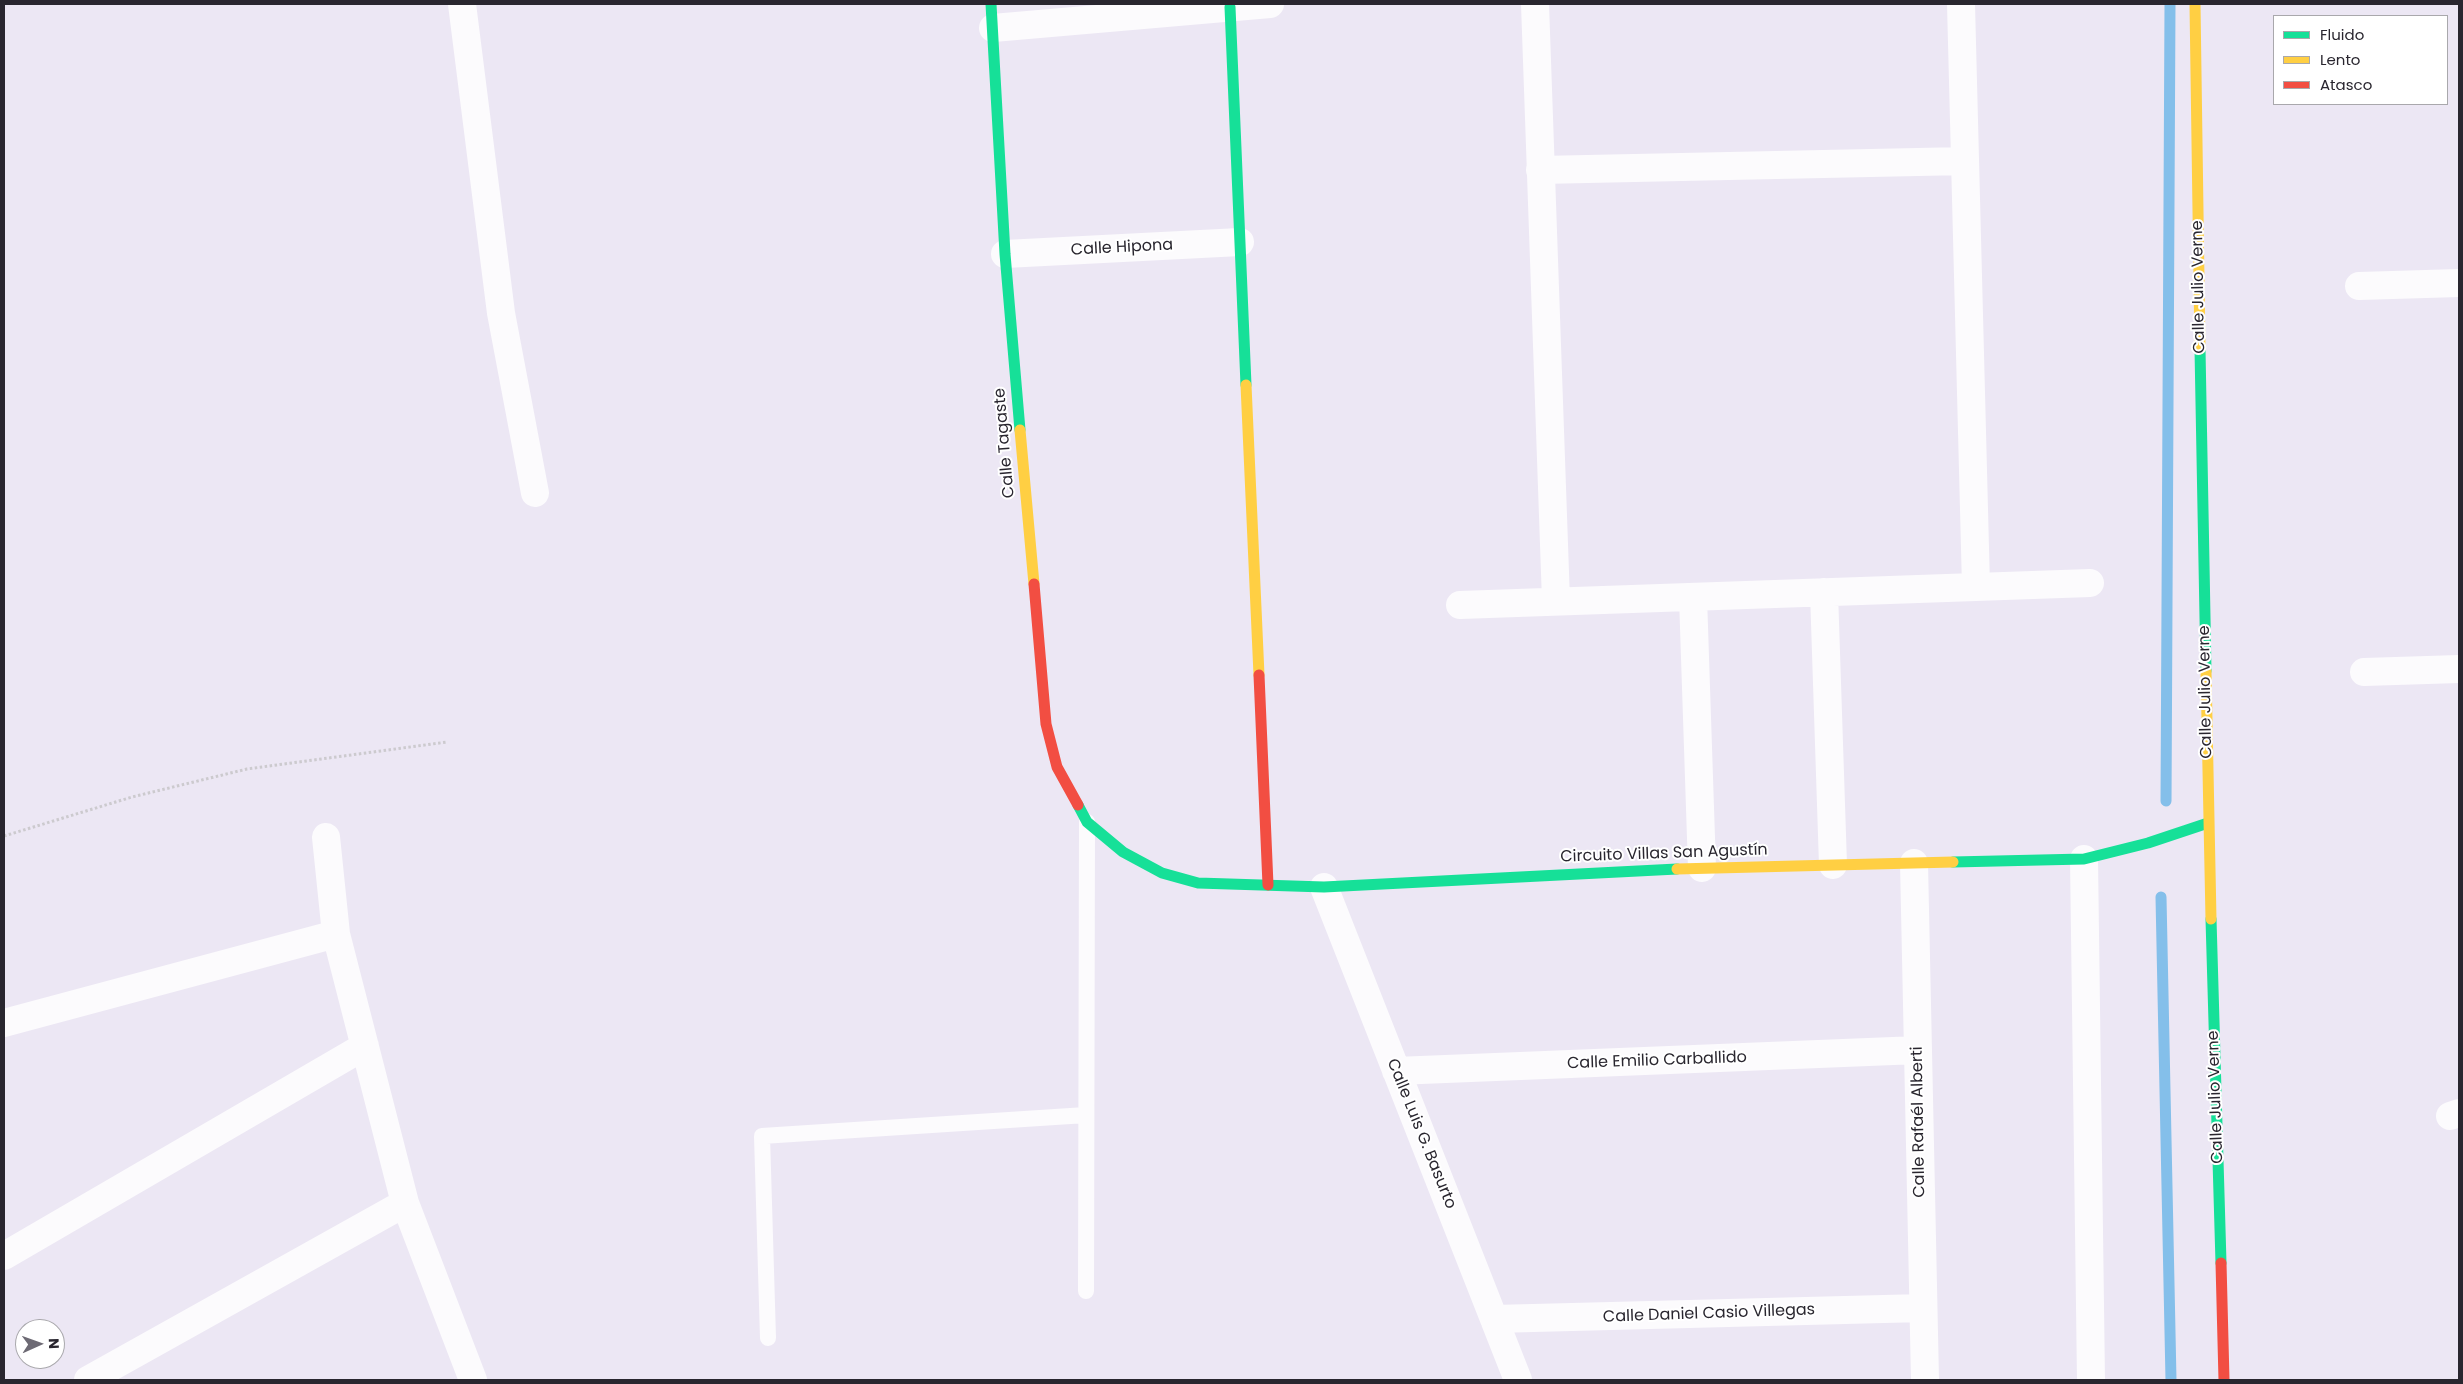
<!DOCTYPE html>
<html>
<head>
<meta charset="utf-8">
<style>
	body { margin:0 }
	#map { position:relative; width:2463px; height:1384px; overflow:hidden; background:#ece7f4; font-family:Poppins,sans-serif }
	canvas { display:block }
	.frame { position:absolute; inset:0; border:5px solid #29262f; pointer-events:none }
	.legend { position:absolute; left:2273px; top:15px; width:175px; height:90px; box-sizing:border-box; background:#fff; border:1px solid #a9a8ac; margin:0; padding:6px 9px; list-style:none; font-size:15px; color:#29262f }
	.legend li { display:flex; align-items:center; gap:10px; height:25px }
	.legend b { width:25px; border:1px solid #a9a8ac }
	.north { position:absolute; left:15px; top:1319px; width:50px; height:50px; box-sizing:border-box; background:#fff; border:1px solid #a9a8ac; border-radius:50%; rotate:88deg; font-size:14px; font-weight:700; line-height:20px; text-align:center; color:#29262f }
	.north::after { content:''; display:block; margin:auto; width:18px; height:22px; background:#6d6a74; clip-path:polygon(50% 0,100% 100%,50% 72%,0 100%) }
</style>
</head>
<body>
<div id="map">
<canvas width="2463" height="1384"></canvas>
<div class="frame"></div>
<ul class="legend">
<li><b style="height:6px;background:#16e098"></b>Fluido</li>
<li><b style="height:6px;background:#ffcf43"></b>Lento</li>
<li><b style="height:6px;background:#f24e42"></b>Atasco</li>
</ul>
<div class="north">N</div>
</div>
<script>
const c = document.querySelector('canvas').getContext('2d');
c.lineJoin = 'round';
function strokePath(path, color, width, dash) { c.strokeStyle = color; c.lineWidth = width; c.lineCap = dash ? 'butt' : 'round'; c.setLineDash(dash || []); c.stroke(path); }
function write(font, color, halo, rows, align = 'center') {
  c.font = font + ' Poppins,sans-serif'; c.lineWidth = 4; c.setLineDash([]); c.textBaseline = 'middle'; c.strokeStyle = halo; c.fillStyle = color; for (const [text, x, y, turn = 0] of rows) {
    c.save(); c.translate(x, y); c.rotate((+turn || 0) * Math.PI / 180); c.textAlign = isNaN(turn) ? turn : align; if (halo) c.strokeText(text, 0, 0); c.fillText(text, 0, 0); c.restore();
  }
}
const stream = new Path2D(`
	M2166,801L2170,4
	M2161,897L2171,1380`);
const path = new Path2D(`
	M4,836L132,797L247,769L447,742`);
const lane = new Path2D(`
	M1086,1291L1087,822
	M768,1338L762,1136L1086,1115`);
const street = new Path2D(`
	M462,4L501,313L535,493
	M1535,4L1556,601
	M1961,4L1976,587
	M993,28L1270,4
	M1540,170L1965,161
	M1005,254L1240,242
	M2359,286L2459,283
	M1824,592L1833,865
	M1693,597L1702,868
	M1460,605L2090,583
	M2364,672L2459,669
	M326,837L336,934L405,1203L473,1380
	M2084,859L2091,1380
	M1914,863L1925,1380
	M1324,887L1518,1380
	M4,1023L336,934
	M1396,1071L1918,1050
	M2450,1116L2459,1113
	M4,1256L365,1046
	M1494,1319L1923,1308
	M88,1380L405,1203`);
const fast = new Path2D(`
	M991,4L1005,254L1020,430
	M1230,7L1246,385
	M2200,349L2206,671
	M1078,805L1087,822L1123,852L1162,873L1198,883L1324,887L1677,869
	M1953,862L2084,859L2148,843L2208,823
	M2211,919L2221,1263`);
const slow = new Path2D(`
	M2195,4L2200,349
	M1246,385L1259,675
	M1020,430L1034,584
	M2206,671L2211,919
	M1677,869L1953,862`);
const jam = new Path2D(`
	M1034,584L1046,724L1057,767L1078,805
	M1259,675L1268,885
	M2221,1263L2224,1380`);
const streetNames = [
	["Calle Hipona",1122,248,-3],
	["Calle Julio Verne",2199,287,-91],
	["Calle Tagaste",1005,443,-95],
	["Calle Julio Verne",2206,692,-91],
	["Circuito Villas San Agustín",1664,854,-2],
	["Calle Emilio Carballido",1657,1061,-2],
	["Calle Julio Verne",2216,1097,-92],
	["Calle Rafaél Alberti",1919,1122,-91],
	["Calle Luis G. Basurto",1421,1134,68],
	["Calle Daniel Casio Villegas",1709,1314,-2]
];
strokePath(stream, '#84bfea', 11);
strokePath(path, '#cccace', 3, [2.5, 2.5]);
strokePath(lane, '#fcfbfd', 16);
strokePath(street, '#fcfbfd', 28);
strokePath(fast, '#16e098', 11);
strokePath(slow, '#ffcf43', 11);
strokePath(jam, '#f24e42', 11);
write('16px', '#29262f', '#fff', streetNames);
</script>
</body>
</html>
